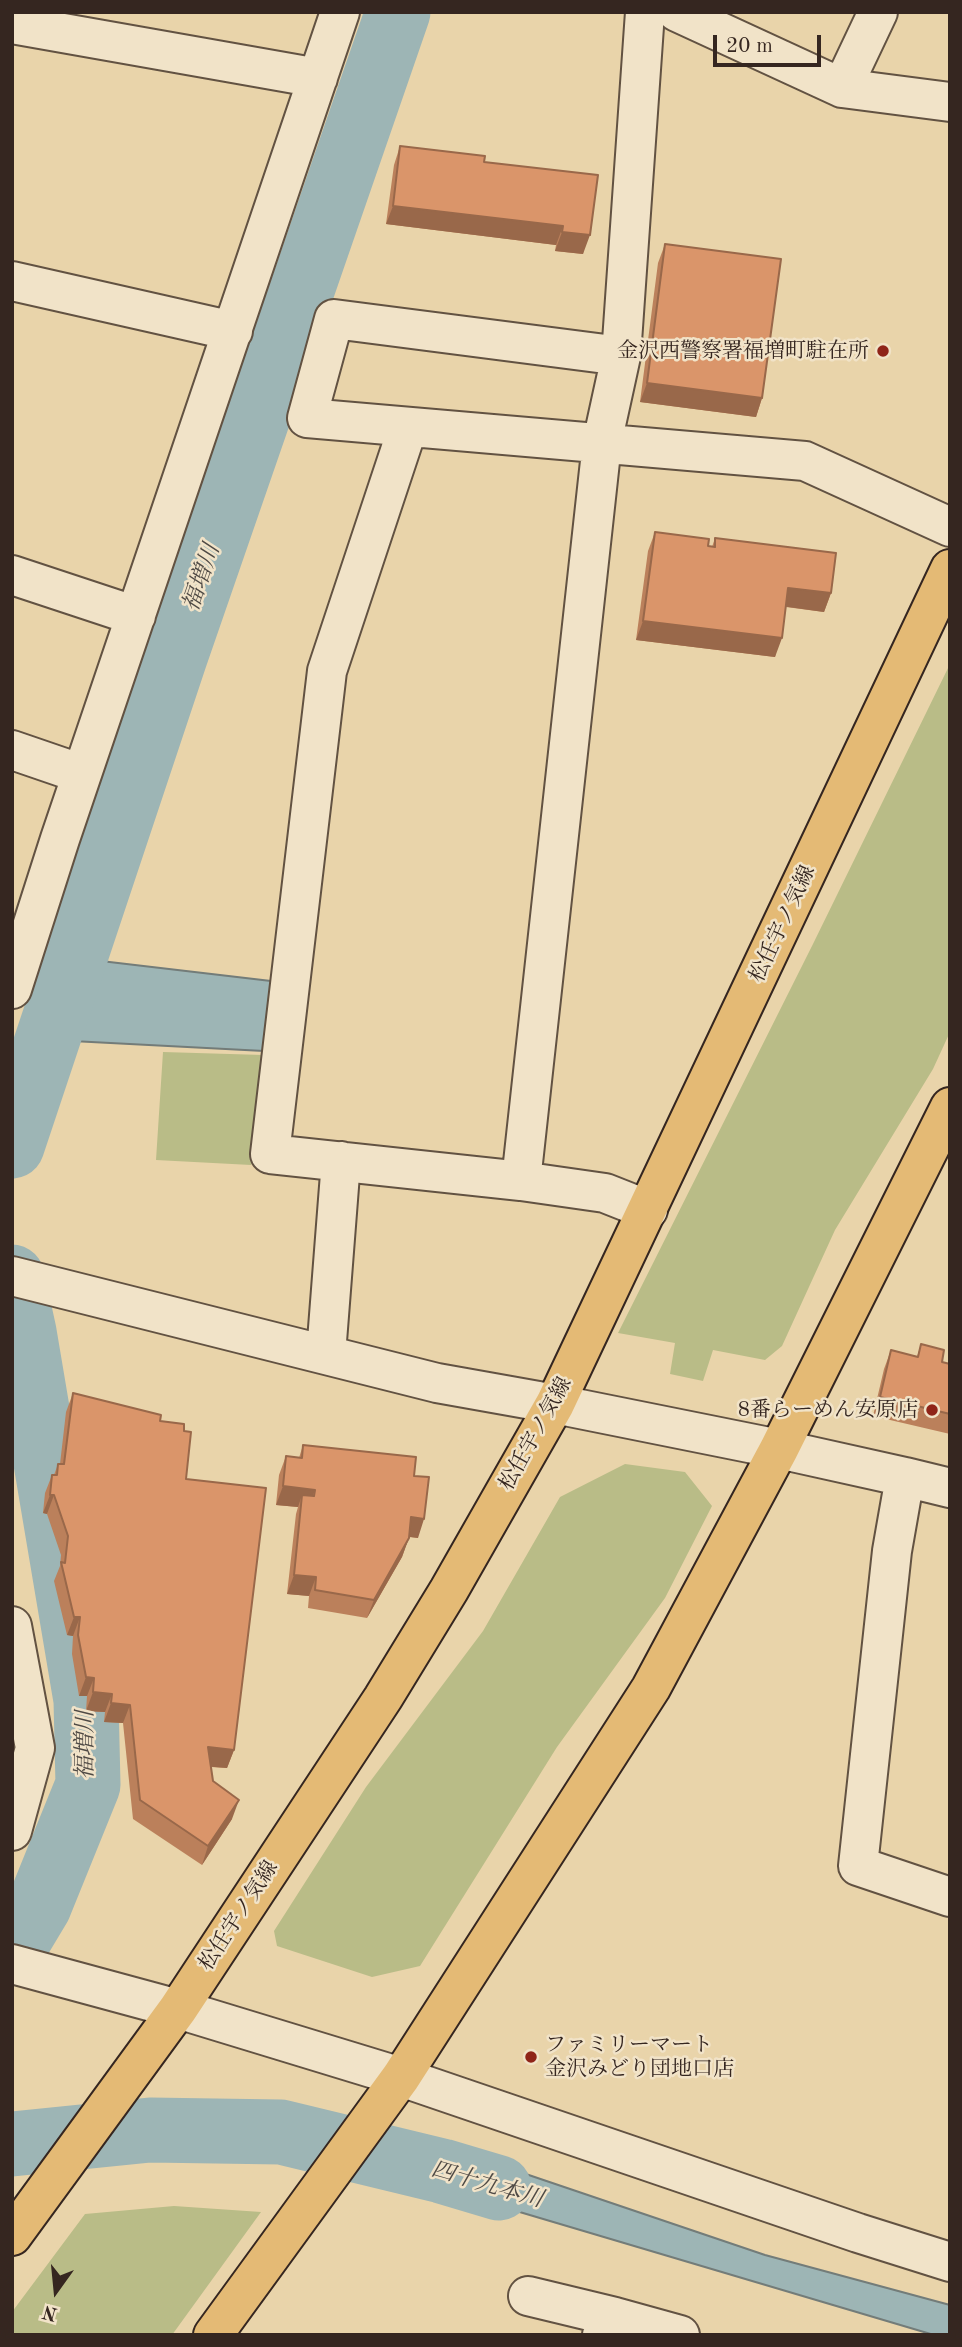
<!DOCTYPE html>
<html>
<head>
<meta charset="utf-8">
<style>
	body { margin:0 }
	#map { position:relative; width:962px; height:2347px; overflow:hidden; background:#e9d4aa; font-family:"Old Standard TT",serif }
	canvas { display:block }
	.frame { position:absolute; inset:0; border:14px solid #352620; pointer-events:none }
	.north { position:absolute; left:21px; top:2256px; width:70px; height:70px; -webkit-text-stroke:5px #f1e3c8; paint-order:stroke; rotate:195deg; font-size:19px; font-weight:700; line-height:28px; text-align:center; color:#352620 }
	.north::after { content:''; display:block; margin:auto; width:24px; height:32px; background:#352620; clip-path:polygon(50% 0,100% 100%,50% 72%,0 100%) }
	.scale { position:absolute; left:713px; top:35px; width:108px; height:32px; box-sizing:border-box; border:4px solid #352620; border-top:0; padding-left:9px; font-size:21px; line-height:24px; white-space:nowrap; color:#352620; -webkit-text-stroke:5px #f1e3c8; paint-order:stroke }
</style>
</head>
<body>
<div id="map">
<canvas width="962" height="2347"></canvas>
<div class="frame"></div>
<div class="north">N</div>
<div class="scale">20 m</div>
</div>
<script>
const c = document.querySelector('canvas').getContext('2d');
c.lineJoin = 'round';
function fillPath(path, color) { c.fillStyle = color; c.fill(path, 'evenodd'); }
function strokePath(path, color, width, dash) { c.strokeStyle = color; c.lineWidth = width; c.lineCap = dash ? 'butt' : 'round'; c.setLineDash(dash || []); c.stroke(path); }
function write(font, color, halo, rows, align = 'center') {
  c.font = font + ' "Old Standard TT","Noto Serif JP",serif'; c.lineWidth = 5; c.setLineDash([]); c.textBaseline = 'middle'; c.strokeStyle = halo; c.fillStyle = color; for (const [text, x, y, turn = 0] of rows) {
    c.save(); c.translate(x, y); c.rotate((+turn || 0) * Math.PI / 180); c.textAlign = isNaN(turn) ? turn : align; if (halo) c.strokeText(text, 0, 0); c.fillText(text, 0, 0); c.restore();
  }
}
const green = new Path2D(`
	M950,664V1032L933,1069L835,1230L782,1346L765,1360L713,1350L703,1381L670,1374L675,1343L618,1333L812,946Z
	M163,1052L263,1055L251,1165L156,1160Z
	M625,1464L685,1472L712,1506L665,1598L557,1747L420,1966L372,1977L277,1946L274,1931L366,1787L483,1631L560,1497Z
	M174,2206L261,2212L172,2335H12V2312L85,2214Z`);
const water = new Path2D(`
	M101,961L271,981L264,1051L72,1041Z
	M153,2112L271,2115L319,2123L311,2157L238,2151L142,2149L143,2118Z
	M449,2148L765,2255L950,2305V2335H934L395,2175Z`);
const river = new Path2D(`
	M12,1146L175,657L398,12
	M12,1277L24,1332L86,1700L88,1785L39,1906L12,1951
	M12,2144L150,2130L281,2132L442,2171L499,2188`);
const minor = new Path2D(`
	M677,12L842,88L950,102
	M12,24L318,78
	M842,88L878,12
	M12,281L233,331
	M621,356L334,319L307,418L805,461L950,527
	M408,427L327,671L270,1154L521,1181L605,1193L648,1210
	M12,575L136,616
	M12,750L82,774
	M12,989L60,839L340,12
	M521,1181L602,443L621,356L645,12
	M12,1276L437,1383L555,1404L779,1449L905,1477L892,1551L858,1866L950,1897
	M326,1354L341,1161
	M905,1477L950,1488
	M12,1626L35,1748L12,1831
	M401,2077L858,2233L950,2262
	M528,2296L615,2317
	M602,2335L615,2317L680,2335`);
const tertiary = new Path2D(`
	M12,1964L178,2009L401,2077`);
const primary = new Path2D(`
	M12,2236L178,2009L383,1698L449,1590L555,1404L950,569
	M213,2335L401,2077L651,1688L779,1449L950,1107`);
const wall = new Path2D(`
	M400,146L484,162L598,175L583,254L555,251L556,245L386,224L394,165Z
	M665,244L762,398L756,417L640,402L658,263Z
	M655,532L708,546L712,547L715,538L831,593L824,612L786,607L775,657L636,640L648,551Z
	M921,1344L942,1362L950,1364V1434L873,1416L884,1369L891,1350L917,1357Z
	M73,1393L160,1421L184,1431L186,1479L234,1750L227,1768L211,1767L213,1781L232,1819L202,1865L133,1819L123,1723L104,1722L105,1712L86,1711L87,1696H79L72,1654L73,1636L67,1635L54,1581L60,1566L61,1555L47,1514L43,1513L45,1493L52,1475H54L58,1464H60L66,1412Z
	M303,1445L414,1476L418,1538L409,1537L402,1557L367,1618L308,1608L309,1596L287,1594L296,1514L298,1507L276,1505L279,1475L286,1456L299,1458Z`);
const shadedWall = new Path2D(`
	M393,206L563,226L556,245L386,224Z
	M562,232L590,235L583,254L555,251Z
	M647,383L762,398L756,417L640,402Z
	M788,588L831,593L824,612L781,606Z
	M643,621L782,638L775,657L636,640Z
	M283,1486L315,1490L308,1508L302,1495L298,1507L276,1505Z
	M50,1495H54L47,1514L43,1513Z
	M411,1517L424,1519L418,1538L404,1536Z
	M409,1538L402,1557L367,1618L374,1600Z
	M294,1575L316,1577L309,1596L287,1594Z
	M74,1617H80L73,1636L67,1635Z
	M86,1677L94,1678L87,1696H79Z
	M93,1692L112,1694L105,1712L86,1711Z
	M111,1703L130,1705L123,1723L104,1722Z
	M208,1747L234,1750L227,1768L202,1766Z
	M239,1800L232,1819L202,1865L208,1846Z`);
const building = new Path2D(`
	M400,146L485,156L484,162L598,175L590,235L562,232L563,226L393,206Z
	M665,244L781,259L762,398L647,383Z
	M655,532L709,539L708,546L715,547V538L836,553L831,593L788,588L782,638L643,621Z
	M921,1344L944,1350L942,1362L950,1364V1414L880,1397L891,1350L918,1357Z
	M73,1393L161,1415L160,1421L184,1424V1431L191,1432L186,1479L266,1488L234,1750L208,1747L213,1781L239,1800L208,1846L140,1800L130,1705L111,1703L112,1694L93,1692L94,1678L86,1677L78,1635L80,1617H74L61,1562L65,1563L68,1536L54,1495H50L52,1475H57L58,1464H64Z
	M303,1445L416,1457L414,1476L429,1477L424,1519L411,1517L409,1538L374,1600L315,1590L316,1577L294,1575L302,1495L314,1496L315,1490L283,1486L286,1456L302,1458Z`);
const markers = [
	[883,351,7,"#8f2418"],
	[932,1410,7,"#8f2418"],
	[531,2057,7,"#8f2418"]
];
const poiNames = [
	["金沢西警察署福増町駐在所",869,351],
	["8番らーめん安原店",918,1410],
	["ファミリーマート",545,2045,"left"],
	["金沢みどり団地口店",545,2069,"left"]
];
const streetNames = [
	["松任宇ノ気線",783,924,-65],
	["松任宇ノ気線",536,1434,-61],
	["松任宇ノ気線",239,1916,-57]
];
const waterNames = [
	["福増川",202,578,-71],
	["福増川",86,1745,-90],
	["四十九本川",487,2185,16]
];
fillPath(green, '#b9bc87');
fillPath(water, '#9db5b5');
strokePath(water, '#737c79', 2);
strokePath(river, '#9db5b5', 65);
strokePath(minor, '#625242', 42);
strokePath(tertiary, '#625242', 42);
strokePath(primary, '#352620', 42);
strokePath(minor, '#f1e3c8', 38);
strokePath(tertiary, '#f1e3c8', 38);
strokePath(primary, '#e4ba75', 38);
fillPath(wall, '#bb805b');
fillPath(shadedWall, '#99684a');
fillPath(building, '#da956a');
strokePath(building, '#99684a', 2);
for (const [x, y, r, color] of markers) { const dot = new Path2D(); dot.arc(x, y, r, 0, 2 * Math.PI); c.fillStyle = color; c.fill(dot); strokePath(dot, '#f1e3c8', 2.5); }
write('21px', '#352620', '#f1e3c8', poiNames, 'right');
write('21px', '#352620', '#f1e3c8', streetNames);
write('italic 23px', '#4f4a45', '#f1e3c8', waterNames);
</script>
</body>
</html>
